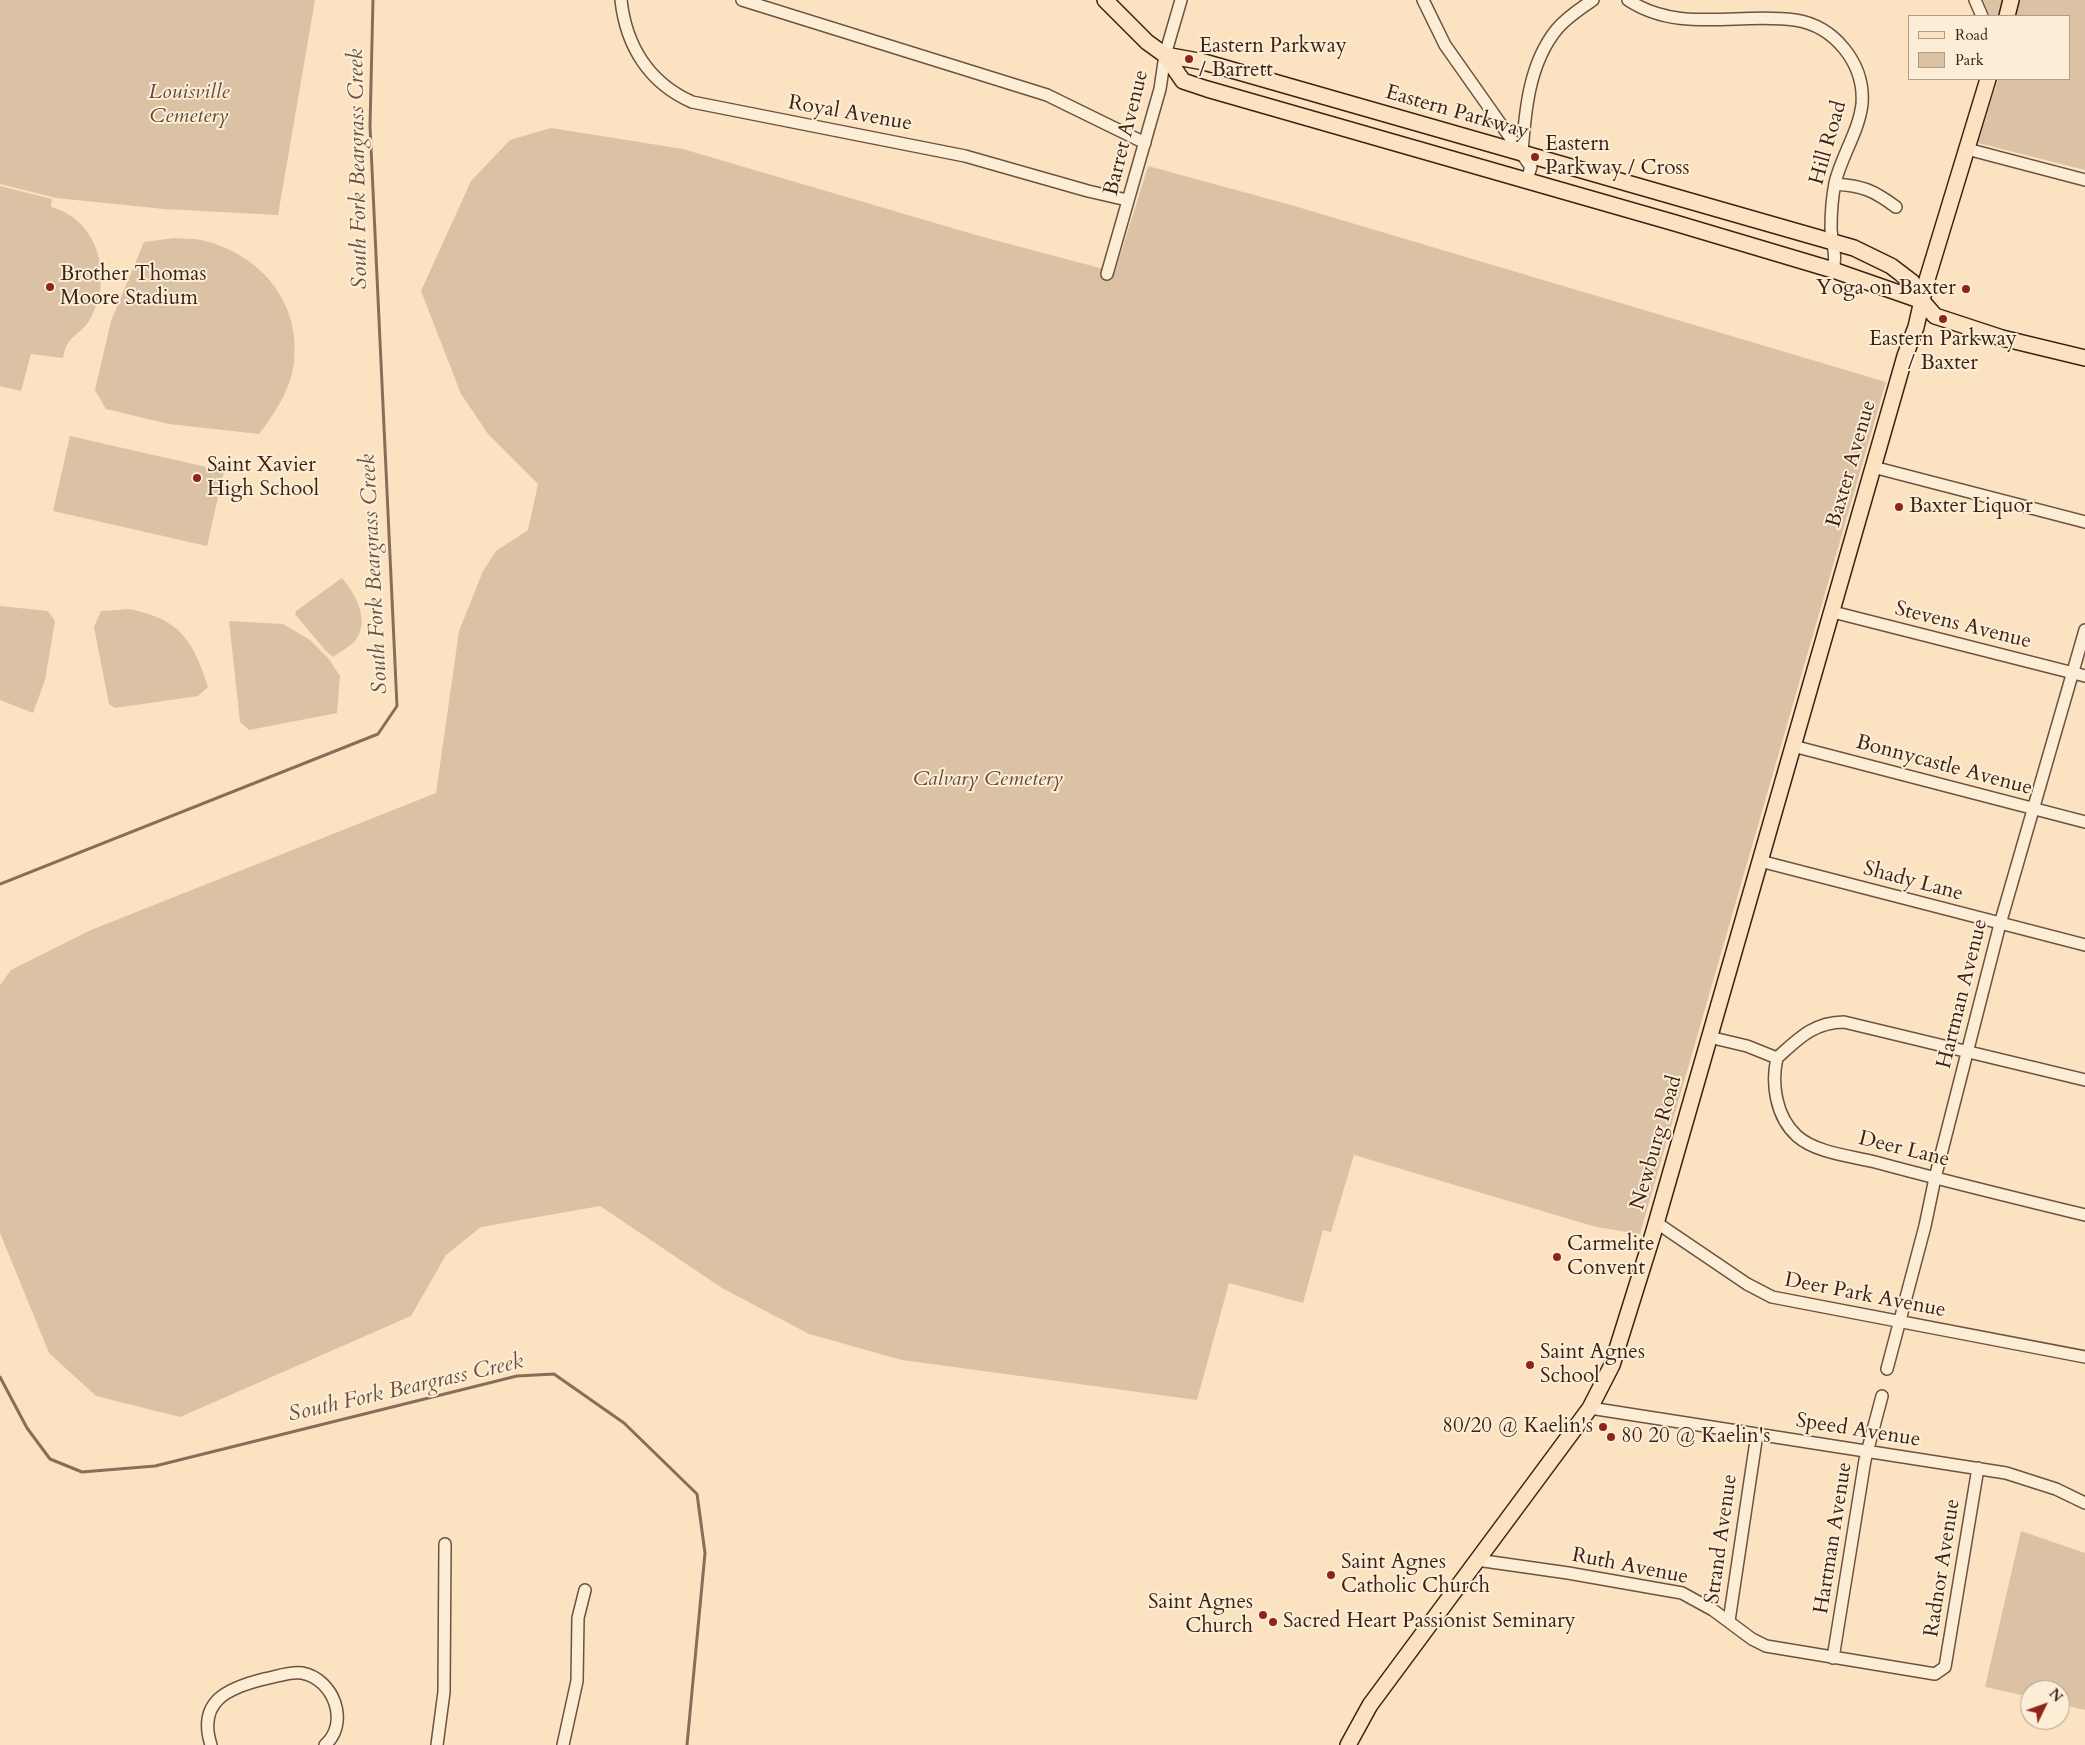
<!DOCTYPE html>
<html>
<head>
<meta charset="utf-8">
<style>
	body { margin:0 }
	#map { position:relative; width:2085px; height:1745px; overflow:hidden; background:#fbe3c1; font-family:Cardo,serif }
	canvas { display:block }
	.legend { position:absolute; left:1908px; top:15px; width:162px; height:65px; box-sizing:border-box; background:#fcedd7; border:1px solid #af9b89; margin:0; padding:6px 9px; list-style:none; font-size:15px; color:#3c2115 }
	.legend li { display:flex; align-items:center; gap:10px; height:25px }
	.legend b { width:25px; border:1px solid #af9b89 }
	.north { position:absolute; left:2020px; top:1680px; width:50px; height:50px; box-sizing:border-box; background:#fcedd7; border:1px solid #af9b89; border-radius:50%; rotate:48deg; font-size:14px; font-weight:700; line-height:20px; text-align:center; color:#3c2115 }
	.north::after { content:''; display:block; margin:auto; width:18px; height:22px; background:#8f2418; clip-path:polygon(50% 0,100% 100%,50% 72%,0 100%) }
</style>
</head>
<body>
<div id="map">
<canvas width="2085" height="1745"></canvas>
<ul class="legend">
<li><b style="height:6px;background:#fbe3c1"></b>Road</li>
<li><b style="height:14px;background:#dbc2a4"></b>Park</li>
</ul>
<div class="north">N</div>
</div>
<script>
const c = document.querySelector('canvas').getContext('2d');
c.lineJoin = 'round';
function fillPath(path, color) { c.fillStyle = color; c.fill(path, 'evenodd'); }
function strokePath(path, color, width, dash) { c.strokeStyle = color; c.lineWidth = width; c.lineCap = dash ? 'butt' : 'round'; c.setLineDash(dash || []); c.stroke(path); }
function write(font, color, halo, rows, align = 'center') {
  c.font = font + ' Cardo,serif'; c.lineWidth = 4; c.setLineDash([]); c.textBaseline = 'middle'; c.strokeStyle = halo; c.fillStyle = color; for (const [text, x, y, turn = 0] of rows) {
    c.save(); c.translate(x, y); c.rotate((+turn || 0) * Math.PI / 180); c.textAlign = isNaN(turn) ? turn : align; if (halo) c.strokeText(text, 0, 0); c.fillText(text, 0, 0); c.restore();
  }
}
const green = new Path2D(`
	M0,0H315L278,215L164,209L56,198L0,184Z
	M1983,0H2085V170L1978,143L1998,79H2069V16H1990Z
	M551,128L683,149L976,235L1115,272L1148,166L1291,205L1886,382L1640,1234L1596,1227L1354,1155L1331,1232L1323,1230L1303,1303L1229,1283L1197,1400L902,1360L809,1334L722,1288L600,1206L481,1227L446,1255L411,1316L180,1417L96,1396L49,1353L0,1233V985L11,970L91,930L436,793L459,631L483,571L496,551L528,530L538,484L488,434L461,394L421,291L471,181L510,140Z
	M0,186L52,199L51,207C100,220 114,280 89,321C84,330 73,335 68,343C65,347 64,354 63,358L31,354L21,391L0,386Z
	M174,238C183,239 192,238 201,240C259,253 301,301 294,362C291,389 275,413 259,434L169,424L106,409L95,390L111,321L144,242Z
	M70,436L224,471L207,546L53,511Z
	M342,578C356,594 372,624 353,643C347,648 340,652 333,657L325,650L295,614L296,611Z
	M0,606L48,611L55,621L45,680L33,713L0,700Z
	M129,609C180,619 193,640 208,687L198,696L115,708L109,704L94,627L101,611Z
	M229,621L283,624L310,640L329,659L340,676L337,713L249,730L240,722Z
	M2021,1531L2085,1553V1710L2060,1704V1690H2030V1697L1985,1687Z`);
const stream = new Path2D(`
	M0,884L378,734L397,706L370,126L373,0
	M0,1377L27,1428L50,1459L82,1472L155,1466L517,1376L554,1374L624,1423L697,1494L705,1553L687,1745`);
const minor = new Path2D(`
	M621,0C626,46 649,83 692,102L965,156L1088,191L1127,200
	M742,0L1047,95L1145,143
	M1423,0L1445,45L1531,167L1526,182
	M1628,0C1679,34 1739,12 1795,20C1835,26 1865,64 1862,104C1859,131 1841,157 1835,183C1832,198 1831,214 1831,229C1832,244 1837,255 1833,270
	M1975,0L1982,16
	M1967,149L2085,180
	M1522,153C1525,111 1529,63 1557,29C1567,17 1581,8 1593,0
	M1835,184C1863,186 1873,190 1896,207
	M1107,274L1160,89L1165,55L1181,0
	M1873,467L2085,522
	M1833,612L2085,676
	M1793,746L2085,822
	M1760,861L2085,945
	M1709,1037L1747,1046L1777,1058
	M1777,1058C1771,1084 1776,1117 1797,1136C1816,1153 1851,1156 1875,1162C1945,1181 2015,1198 2085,1215
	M1777,1058C1798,1039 1814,1022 1844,1022L2085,1080
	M1657,1223L1747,1284L1772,1297L2085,1357
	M1887,1369L1925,1226L1935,1178L2000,924L2085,630
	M1590,1408L2006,1473L2056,1489L2085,1503
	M1477,1560L1568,1573L1682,1593L1713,1610L1752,1639L1766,1646L1935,1674L1945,1667L1978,1468
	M1729,1621L1757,1434
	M1833,1658L1865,1460L1882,1396
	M211,1745C197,1701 228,1688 264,1679C276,1677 290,1671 302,1673C334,1679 350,1723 325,1745
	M437,1745L444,1692L445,1544
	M563,1745L577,1681L578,1618L585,1590`);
const major = new Path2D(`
	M1105,0L1147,42L1165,55L1183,81L1207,89L1675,223L1833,270L1922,301
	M2007,16L2011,0
	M1165,55L1204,62L1854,248L1891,266L1912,282L1922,301L1935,316L2002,338L2085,358
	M1348,1745L1370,1705L1590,1408L1612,1365L1653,1234L1893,398L1905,356L1916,327L1926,283L1988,79`);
const markers = [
	[1189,59,5,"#8f2418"],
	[1535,157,5,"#8f2418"],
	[50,287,5,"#8f2418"],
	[1966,289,5,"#8f2418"],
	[1943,319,5,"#8f2418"],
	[197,478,5,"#8f2418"],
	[1899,507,5,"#8f2418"],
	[1557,1257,5,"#8f2418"],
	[1530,1365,5,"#8f2418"],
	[1603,1427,5,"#8f2418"],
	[1611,1437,5,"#8f2418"],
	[1331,1575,5,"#8f2418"],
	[1263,1615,5,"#8f2418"],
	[1273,1622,5,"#8f2418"]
];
const poiNames = [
	["Eastern Parkway",1199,47],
	["/ Barrett",1199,71],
	["Eastern",1545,145],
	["Parkway / Cross",1545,169],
	["Brother Thomas",60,275],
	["Moore Stadium",60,299],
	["Yoga on Baxter",1956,289,"right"],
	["Eastern Parkway",1943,340,"center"],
	["/ Baxter",1943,364,"center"],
	["Saint Xavier",207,466],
	["High School",207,490],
	["Baxter Liquor",1909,507],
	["Carmelite",1567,1245],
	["Convent",1567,1269],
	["Saint Agnes",1540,1353],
	["School",1540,1377],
	["80/20 @ Kaelin's",1593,1427,"right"],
	["80 20 @ Kaelin's",1621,1437],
	["Saint Agnes",1341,1563],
	["Catholic Church",1341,1587],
	["Saint Agnes",1253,1603,"right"],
	["Church",1253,1627,"right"],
	["Sacred Heart Passionist Seminary",1283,1622]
];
const parkNames = [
	["Louisville",189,93],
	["Cemetery",189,117],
	["Calvary Cemetery",988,780]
];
const streetNames = [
	["Eastern Parkway",1457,113,16],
	["Royal Avenue",850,114,10],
	["Barret Avenue",1127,133,-76],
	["Hill Road",1829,143,-74],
	["Baxter Avenue",1852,464,-74],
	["Stevens Avenue",1963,626,14],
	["Bonnycastle Avenue",1944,766,15],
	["Shady Lane",1913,882,15],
	["Hartman Avenue",1963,994,-76],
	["Newburg Road",1657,1143,-74],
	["Deer Lane",1904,1150,14],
	["Deer Park Avenue",1865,1296,11],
	["Speed Avenue",1858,1431,9],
	["Hartman Avenue",1834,1538,-81],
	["Strand Avenue",1722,1539,-82],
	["Ruth Avenue",1630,1567,11],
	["Radnor Avenue",1943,1568,-81]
];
const waterNames = [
	["South Fork Beargrass Creek",359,169,-91],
	["South Fork Beargrass Creek",375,574,-93],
	["South Fork Beargrass Creek",406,1389,-13]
];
fillPath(green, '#dbc2a4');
strokePath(stream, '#886e59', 3);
strokePath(minor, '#6c5240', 14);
strokePath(major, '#3c2115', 18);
strokePath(minor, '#fcedd7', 11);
strokePath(major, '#fbe3c1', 15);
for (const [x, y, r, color] of markers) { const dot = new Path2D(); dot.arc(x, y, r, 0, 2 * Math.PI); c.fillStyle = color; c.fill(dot); strokePath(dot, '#fcedd7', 2); }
write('21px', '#3c2115', '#fcedd7', poiNames, 'left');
write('italic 21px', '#644939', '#fcedd7', parkNames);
write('21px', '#3c2115', '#fcedd7', streetNames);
write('italic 22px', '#684e3d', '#fcedd7', waterNames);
</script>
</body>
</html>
